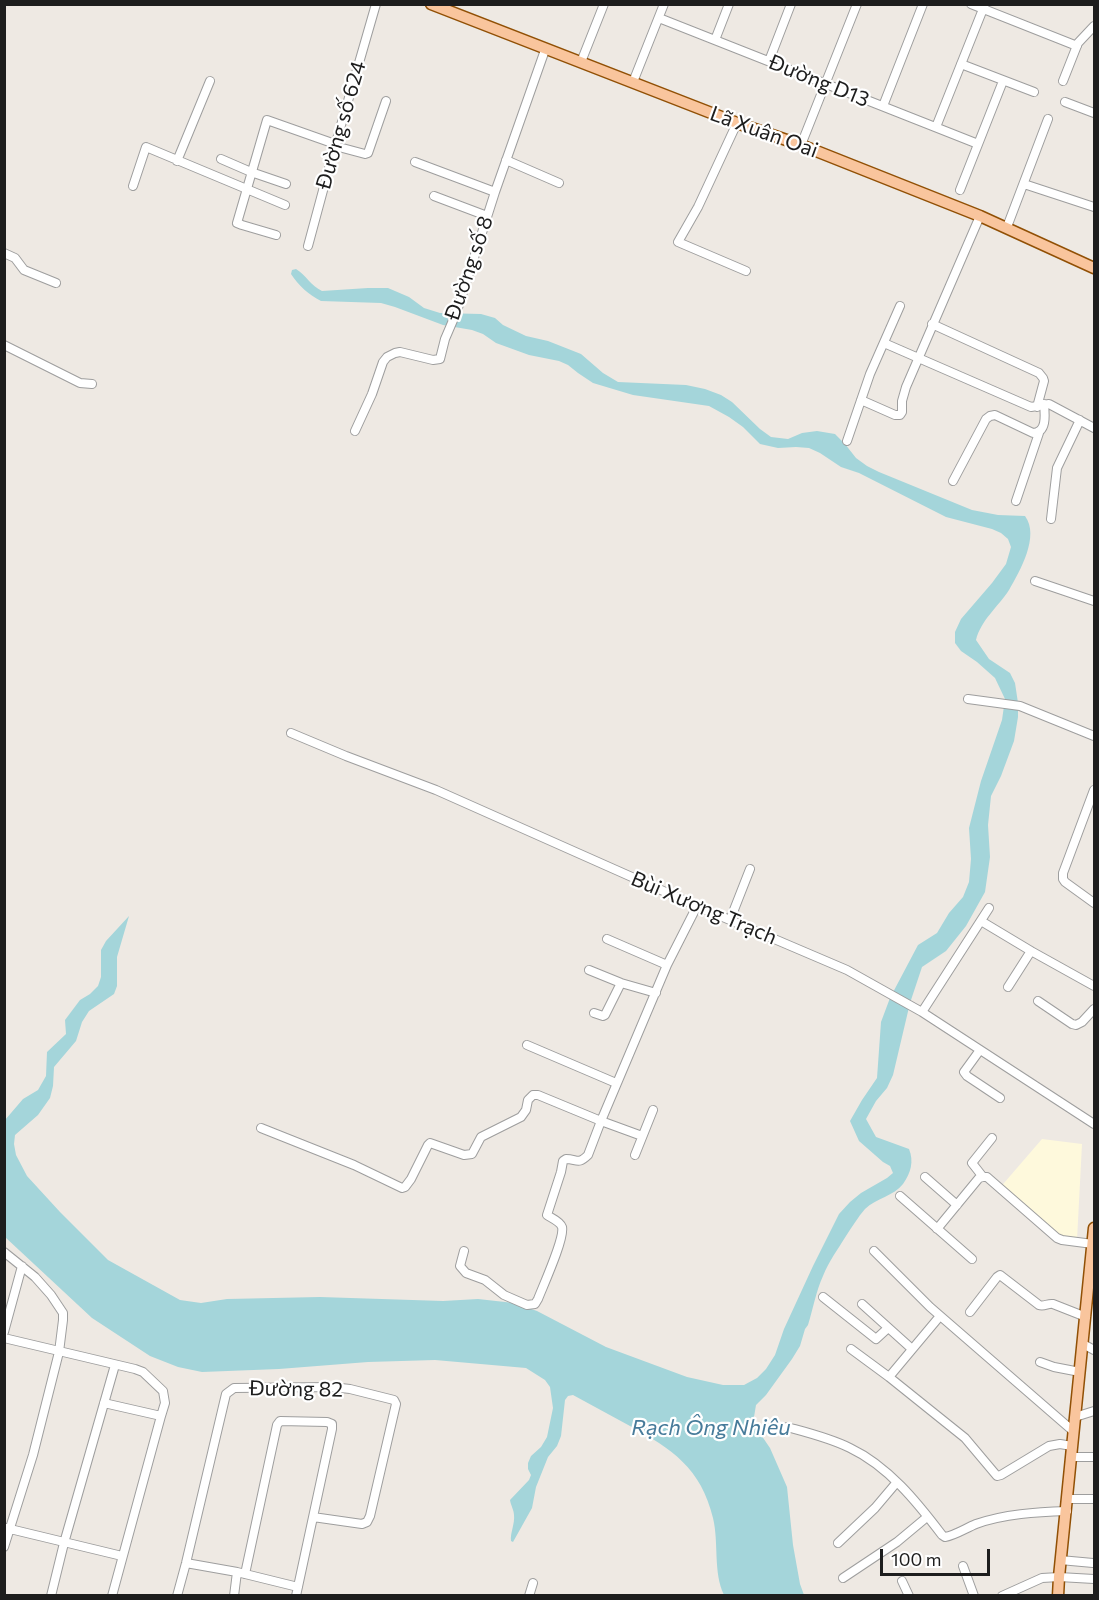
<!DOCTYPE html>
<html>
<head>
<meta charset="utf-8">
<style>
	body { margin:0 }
	#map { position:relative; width:1099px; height:1600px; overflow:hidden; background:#eee9e3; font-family:Commissioner,sans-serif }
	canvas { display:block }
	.frame { position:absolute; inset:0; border:6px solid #1d1d1d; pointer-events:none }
	.scale { position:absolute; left:880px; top:1549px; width:110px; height:27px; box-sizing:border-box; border:3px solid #1d1d1d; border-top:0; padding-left:8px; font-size:18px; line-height:21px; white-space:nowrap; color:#1d1d1d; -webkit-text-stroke:4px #fff; paint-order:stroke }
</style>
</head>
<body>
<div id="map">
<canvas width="1099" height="1600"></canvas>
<div class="frame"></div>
<div class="scale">100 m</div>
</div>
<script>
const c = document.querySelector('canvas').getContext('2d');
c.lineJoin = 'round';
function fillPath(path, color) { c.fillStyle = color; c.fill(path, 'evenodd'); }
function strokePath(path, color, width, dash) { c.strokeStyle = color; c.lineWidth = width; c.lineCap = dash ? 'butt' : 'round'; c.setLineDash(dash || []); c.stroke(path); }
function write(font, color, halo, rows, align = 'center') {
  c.font = font + ' Commissioner,sans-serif'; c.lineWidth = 4.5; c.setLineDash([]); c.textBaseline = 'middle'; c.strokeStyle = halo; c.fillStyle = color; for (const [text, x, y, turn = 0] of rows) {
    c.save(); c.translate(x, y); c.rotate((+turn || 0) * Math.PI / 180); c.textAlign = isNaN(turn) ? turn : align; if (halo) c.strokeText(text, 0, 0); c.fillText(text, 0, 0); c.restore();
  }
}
const education = new Path2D(`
	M1042,1139L1082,1144L1077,1240L1054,1236L998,1190Z`);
const water = new Path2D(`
	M296,269C306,275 311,286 322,291L368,288H388L409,297L424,308L440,313L481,314L495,318L503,325L526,336L548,341L581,354L603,373L618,382L686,385L705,389L721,395L732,402L760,429L771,437L788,439L802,433L817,431L835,434L845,444L856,458L867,466L879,472L972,510L998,515L1025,516C1040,536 1020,571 1009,590C998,607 981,620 976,640L989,659L1010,673L1015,683L1018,703V717L1014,741L1001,776L991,796L988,825L990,857L985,892L966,926L946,951L922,967L910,1003L893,1075L887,1088L876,1101L866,1119L876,1137L909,1149C914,1161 911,1173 903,1184C894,1196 876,1198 865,1209C858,1217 852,1227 846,1236C838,1249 829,1261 823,1276C816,1291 813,1309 808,1325L805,1329L800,1346L792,1359L766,1395L756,1405L754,1417L755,1426L770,1448L787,1487L793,1545L800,1584L804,1595H724C713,1572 719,1543 713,1518C701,1468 672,1449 630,1426C611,1416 592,1405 573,1395L568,1396L565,1400L561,1436L557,1446L548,1457L536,1487L532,1508L513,1542L511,1541C510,1533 515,1524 514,1515C514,1510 511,1506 510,1500L529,1480L531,1475L528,1469V1463L531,1456L541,1447L547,1437L553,1408L550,1387L545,1380L526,1368L435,1360L368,1362L279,1369L202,1372L178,1367L150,1356L92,1318L5,1237V1120L23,1099L38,1090L46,1076L47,1052L66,1034L65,1020L80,1000L90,994L98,986L101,977V950L106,941L129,916L117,957V986L114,994L89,1011L82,1022L76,1041L54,1067L53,1086L50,1098L38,1115L15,1135L14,1144L16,1155L27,1176L60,1212L108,1260L180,1300L201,1303L227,1299L320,1297L443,1301L478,1299L514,1303L537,1311L606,1347L687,1377L723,1385H744L757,1378L766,1369L775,1355L784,1329L813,1266L839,1214L850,1202L861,1193L887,1178L893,1173L890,1166L883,1162L859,1141L850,1121L862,1100L877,1078L881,1022L890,998L918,945L937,933L949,913L963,897L969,882L971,859L969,828L981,781L1002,720L1005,699L995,678L977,662L961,651L955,643V632L961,619L992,583L1006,564L1011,547L1008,539L1001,533L992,529L946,517L859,473L841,467L820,453L809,448L796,447L778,448L760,444L743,427L729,417L709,406L633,395L593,383L578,373L568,365L559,361L529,355L496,343L483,334L472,330L443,325L395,307L381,303L321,301C309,295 298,285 291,274L292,270Z`);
const minor = new Path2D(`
	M971,4L1077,46
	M659,18L978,144
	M715,40L729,4
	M769,61L791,4
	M581,62L604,4
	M961,64L1034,92
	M1063,81L1078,43L1094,26
	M633,82L664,4
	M1065,102L1094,113
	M883,106L923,4
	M737,123L698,207L678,242L746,271
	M936,127L985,4
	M801,145L857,4
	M335,146L365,154L368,153L386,101
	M221,159L251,172L286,184
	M506,160L559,183
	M177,161L210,81
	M415,162L495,192
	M1024,184L1094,207
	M133,186L146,147L285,205
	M960,190L1003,81
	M434,196L487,216
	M1007,227L1048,119
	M276,235L242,225L237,223L267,120L335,144
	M308,246L335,146L376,4
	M4,253L15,258L24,270L56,283
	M932,324L1039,373L1043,378L1044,381L1037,407
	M884,343L1031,407L1049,404L1094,428
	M4,345L80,383L92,384
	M861,400L895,415H900L902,412V401L906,387L980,216
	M355,431L372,394L383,362L387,357L395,353L400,352L433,360L440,359L445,339L457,311L495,192L545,50
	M847,441L870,374L900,306
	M953,481L986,419L990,416L995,415L1033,433C1047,433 1045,415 1044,404
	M1016,501L1039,433
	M1051,519L1057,468L1080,420
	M1035,581L1094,601
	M968,699L1020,706L1094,736
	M291,733L346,756L436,790L697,906L847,970L922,1012L1094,1124
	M1094,790L1063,873V879L1065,882L1094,903
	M730,920L750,869
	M981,921L1031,951L1094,986
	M607,939L667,965
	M589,970L621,983L656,993
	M1008,987L1031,951
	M1038,1001L1072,1024L1076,1025L1082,1022L1094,1009
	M922,1012L989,908
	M594,1013L603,1016L605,1015L621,983
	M527,1045L616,1083
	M980,1050L964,1072L967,1076L1000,1098
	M261,1128L354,1165L402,1188L405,1187L411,1179L428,1145L430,1143L464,1155L472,1154L481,1137L521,1117L526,1110L528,1100L533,1095H538L601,1121L667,965L697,906
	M635,1155L653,1110
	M925,1177L957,1205
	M983,1177L972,1163L992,1138
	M900,1196L972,1259
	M937,1229L979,1178L983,1177H987L1057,1238L1062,1240L1093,1244
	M464,1251L460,1266L466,1273L485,1280L504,1295L527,1305L535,1304L538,1299C543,1286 565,1238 562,1227C560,1221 551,1218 547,1215L561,1172L563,1161L566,1159C577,1159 578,1165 588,1155L601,1121L642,1136
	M874,1251L930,1307L1073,1431
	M4,1252L35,1277L51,1295L63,1313V1320L59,1352L33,1455L4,1547
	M823,1297L876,1339L888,1328
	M862,1304L912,1349
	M970,1312L997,1277L1000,1275L1039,1305C1044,1307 1048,1303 1053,1304L1086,1317
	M4,1332L22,1266
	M4,1338L135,1369L143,1372L163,1391L165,1403L161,1416L112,1596
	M1083,1344L1094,1350
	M851,1349L889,1377L940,1316
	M1040,1362L1054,1367L1080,1372
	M889,1377L965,1438L997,1476L1001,1475L1049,1446L1060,1444L1072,1446
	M104,1403L161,1416
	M1075,1417L1094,1411
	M787,1427C809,1433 830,1438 850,1448C888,1466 917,1502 942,1535L945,1537C956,1535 966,1528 976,1524C1004,1514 1037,1512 1067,1511
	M1071,1457H1094
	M1068,1499H1094
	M6,1528L122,1556
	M838,1543L875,1508L897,1482
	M1060,1560L1093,1563
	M186,1563L237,1572L298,1587
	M963,1566L974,1596
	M245,1574L277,1425L280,1421L327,1422L332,1424V1429L296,1596
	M843,1578L897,1542L927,1517
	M902,1581L909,1596
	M51,1596L64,1543L115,1365
	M177,1596L186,1563L226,1394L234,1388L332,1387L350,1389L394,1400L396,1404L370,1516L367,1522L362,1524L313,1517
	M234,1596L237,1572
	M529,1596L533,1583
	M1002,1596L1042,1578L1059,1577L1094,1579`);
const major = new Path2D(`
	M431,4L737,123L801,145L980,216L1094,268
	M1058,1596L1059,1577L1094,1228`);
const streetNames = [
	["Đường D13",819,81,22],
	["Đường số 624",341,125,-74],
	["Lã Xuân Oai",764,132,20],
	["Đường số 8",469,268,-71],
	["Bùi Xương Trạch",704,908,23],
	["Đường 82",296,1389,1]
];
const waterNames = [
	["Rạch Ông Nhiêu",711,1428]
];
fillPath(education, '#fef9dc');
fillPath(water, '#a4d5da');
strokePath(minor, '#9e9e9e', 10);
strokePath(major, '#915005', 13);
strokePath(minor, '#fff', 8);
strokePath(major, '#f9c59d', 10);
write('21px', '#1d1d1d', '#fff', streetNames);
write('italic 22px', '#477b9a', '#fff', waterNames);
</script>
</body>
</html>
